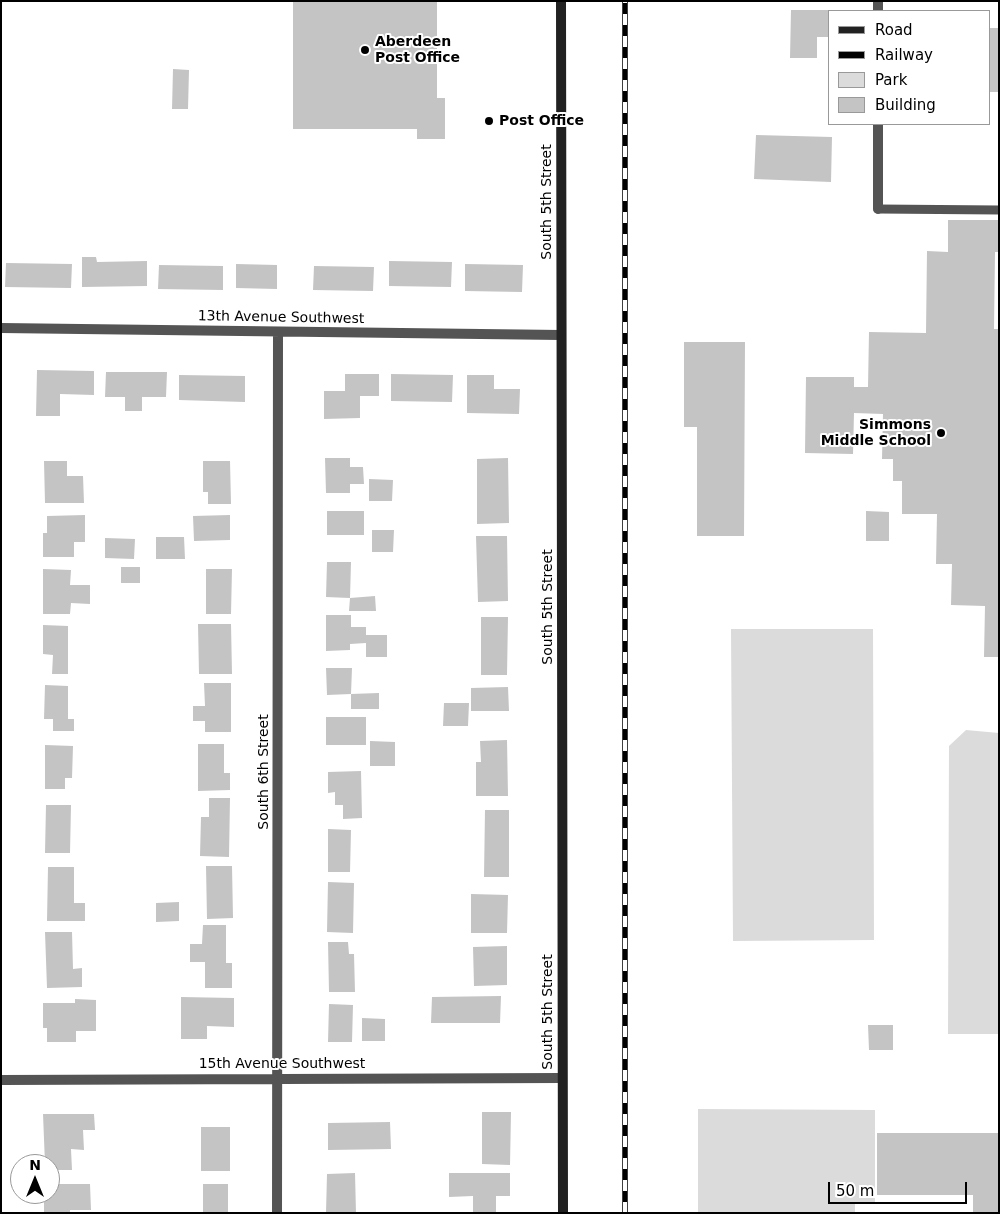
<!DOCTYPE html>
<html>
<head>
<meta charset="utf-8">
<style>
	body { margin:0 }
	#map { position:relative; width:1000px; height:1214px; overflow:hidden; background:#fff; font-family:"DejaVu Sans",sans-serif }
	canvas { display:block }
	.frame { position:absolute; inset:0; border:2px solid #000; pointer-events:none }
	.legend { position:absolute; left:828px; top:10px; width:162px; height:115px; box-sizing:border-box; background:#fff; border:1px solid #999; margin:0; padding:6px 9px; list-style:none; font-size:15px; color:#000 }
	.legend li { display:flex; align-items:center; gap:10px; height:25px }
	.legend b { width:25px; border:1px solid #999 }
	.north { position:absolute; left:10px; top:1154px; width:50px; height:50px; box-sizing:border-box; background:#fff; border:1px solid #999; border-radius:50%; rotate:0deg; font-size:14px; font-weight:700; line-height:20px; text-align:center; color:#000 }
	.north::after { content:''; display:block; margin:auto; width:18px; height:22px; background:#000; clip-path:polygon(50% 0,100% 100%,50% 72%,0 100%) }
	.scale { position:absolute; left:828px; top:1182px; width:139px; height:22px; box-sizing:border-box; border:2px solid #000; border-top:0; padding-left:6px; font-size:15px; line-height:18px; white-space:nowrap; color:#000; -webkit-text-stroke:4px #fff; paint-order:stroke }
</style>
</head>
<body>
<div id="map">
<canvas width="1000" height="1214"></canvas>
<div class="frame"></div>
<ul class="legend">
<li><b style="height:6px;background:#212121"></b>Road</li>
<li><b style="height:6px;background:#000"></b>Railway</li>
<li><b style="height:14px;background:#dbdbdb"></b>Park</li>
<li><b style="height:14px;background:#c4c4c4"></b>Building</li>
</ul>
<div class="north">N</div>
<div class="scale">50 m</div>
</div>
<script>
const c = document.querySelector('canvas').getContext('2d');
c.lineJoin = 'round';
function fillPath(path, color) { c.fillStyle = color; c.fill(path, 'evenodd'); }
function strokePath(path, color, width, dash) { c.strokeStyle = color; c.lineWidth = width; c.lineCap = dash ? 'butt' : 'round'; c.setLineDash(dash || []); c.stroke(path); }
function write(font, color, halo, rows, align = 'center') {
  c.font = font + ' "DejaVu Sans",sans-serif'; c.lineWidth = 4; c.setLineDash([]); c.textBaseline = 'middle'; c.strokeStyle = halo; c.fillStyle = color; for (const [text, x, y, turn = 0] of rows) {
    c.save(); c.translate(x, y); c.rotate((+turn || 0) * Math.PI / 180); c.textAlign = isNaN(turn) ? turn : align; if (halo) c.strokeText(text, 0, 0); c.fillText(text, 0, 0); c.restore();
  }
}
const green = new Path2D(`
	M731,629H873L874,940L733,941Z
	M966,730L999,733V1034H948L949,746Z
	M698,1109L875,1110V1204H855V1213H698Z`);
const building = new Path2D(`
	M293,1H437V98H445V139H417V129H293Z
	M791,10H829V37H817V58H790Z
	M989,28H999V92H989Z
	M173,69L189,70L188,109H172Z
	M756,135L832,137L831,182L754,179Z
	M948,220H999V252H995L994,329H999V657H984L985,606L951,605L952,564H936L937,514H902V481H893V459H882L883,414L854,413L853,454L805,453L806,377H854V387H868L869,332L926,333L927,251L948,252Z
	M82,257H96L97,262L147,261V286L82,287Z
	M389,261L452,262L451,287L389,286Z
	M6,263L72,264L71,288L5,287Z
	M236,264L277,265V289L236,288Z
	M465,264L523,265L522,292L465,291Z
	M159,265L223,266V290L158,289Z
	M314,266L374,267L373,291L313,290Z
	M684,342H745L744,536H697V427H684Z
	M37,370L94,371V395L60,394V416H36Z
	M106,372H167L166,397H142V411H125V397H105Z
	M345,374H379V396H360V418L324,419V391H345Z
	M391,374L453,375L452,402L391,401Z
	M179,375L245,376V402L179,400Z
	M467,375H494V389H520L519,414L467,413Z
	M325,458H350V467H363L364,484H350V493H326Z
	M508,458L509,523L477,524V459Z
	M44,461H67V476H83L84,503H45Z
	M203,461H230L231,504H208V492H203Z
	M369,479L393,480L392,501H369Z
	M327,511H364V535H327Z
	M866,511L889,512V541H866Z
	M85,515V542H74V557H43V533H47V516Z
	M230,515V540L194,541L193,516Z
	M372,530H394L393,552H372Z
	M476,536H507L508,601L478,602Z
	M156,537H184L185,559H156Z
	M105,538L135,539L134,559L105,558Z
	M327,562H351L350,598L326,597Z
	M121,567H140V583H121Z
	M43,569L71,570L70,585H90V604L71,603L70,614H43Z
	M206,569H232L231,614H206Z
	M375,596L376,611H349L350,598Z
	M326,615H351V627H366V635H387V657H366V643L350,644V650L326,651Z
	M481,617H508L507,675H481Z
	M198,624H231L232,674H199Z
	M43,625L68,626V674H52L53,655L43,654Z
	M326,668H352L351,694L327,695Z
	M204,683H231V732H205V721H193V706H205Z
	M45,685L68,686V719H74V731H53V719H44Z
	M508,687L509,711H471V688Z
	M379,693V709H351V694Z
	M444,703H469L468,726H443Z
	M326,717H366V745H326Z
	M507,740L508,796H476V762H481L480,741Z
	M370,741L395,742V766H370Z
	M198,744H224V773H230V790L198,791Z
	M45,745L73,746L72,778H65V789H45Z
	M361,771L362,818L343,819V805H335V792L328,793V772Z
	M209,798H230L229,857L200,856L201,817H209Z
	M46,805H71L70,853H45Z
	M485,810H509V877H484Z
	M328,829L351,830L350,872H328Z
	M206,866H232L233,918L207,919Z
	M48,867H74V903H85V921H47Z
	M328,882L354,883L353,933L327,932Z
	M471,894L508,895L507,933H471Z
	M179,902V921L156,922V903Z
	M203,925H226V963H232V988H205V962H190V944H202Z
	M45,932H72L73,969L82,968V987L47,988Z
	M328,942H348L349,954H354L355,992H329Z
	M507,946V985L474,986L473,947Z
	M501,996L500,1023H431L432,997Z
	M181,997L234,998V1027L207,1026V1039H181Z
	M75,999L96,1000V1031H76V1042H47V1028H43V1003H75Z
	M329,1004L353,1005L352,1042H328Z
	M362,1018L385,1019V1041H362Z
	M868,1025H893V1050H869Z
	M482,1112H511L510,1165L482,1164Z
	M43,1114H94L95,1130H83L84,1150L71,1149L72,1170H50V1164H45Z
	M390,1122L391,1149L328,1150V1123Z
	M201,1127H230V1171H201Z
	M877,1133H999V1213H973V1195H877Z
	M355,1173L356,1213H326L327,1174Z
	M449,1173H510V1196H496V1213H473V1196L449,1197Z
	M50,1184H90L91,1210H70V1213H44V1194H50Z
	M203,1184H228V1213H203Z`);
const service = new Path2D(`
	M878,209L999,210`);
const minor = new Path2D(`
	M878,11V1
	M878,209V124
	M1,328L561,335
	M1,1080L562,1078
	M277,1213L278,332`);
const secondary = new Path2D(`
	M561,1L563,1213`);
const rail = new Path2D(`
	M625,1213V1`);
const markers = [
	[365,50,5,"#000"],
	[489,121,5,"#000"],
	[941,433,5,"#000"]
];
const poiNames = [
	["Aberdeen",375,42],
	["Post Office",375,58],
	["Post Office",499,121],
	["Simmons",931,425,"right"],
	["Middle School",931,441,"right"]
];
const streetNames = [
	["South 5th Street",547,202,-90],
	["13th Avenue Southwest",281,318,1],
	["South 5th Street",548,607,-90],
	["South 6th Street",264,772,-90],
	["South 5th Street",548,1012,-90],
	["15th Avenue Southwest",282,1064]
];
fillPath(green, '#dbdbdb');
fillPath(building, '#c4c4c4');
strokePath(service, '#545454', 9);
strokePath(minor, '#545454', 10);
strokePath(secondary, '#212121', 10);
strokePath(rail, '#000', 5.5);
strokePath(rail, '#fff', 4, [11]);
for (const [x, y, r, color] of markers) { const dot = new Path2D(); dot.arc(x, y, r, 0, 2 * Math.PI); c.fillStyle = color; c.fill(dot); strokePath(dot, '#fff', 2); }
write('bold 14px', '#000', '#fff', poiNames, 'left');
write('14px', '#000', '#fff', streetNames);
</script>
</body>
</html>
